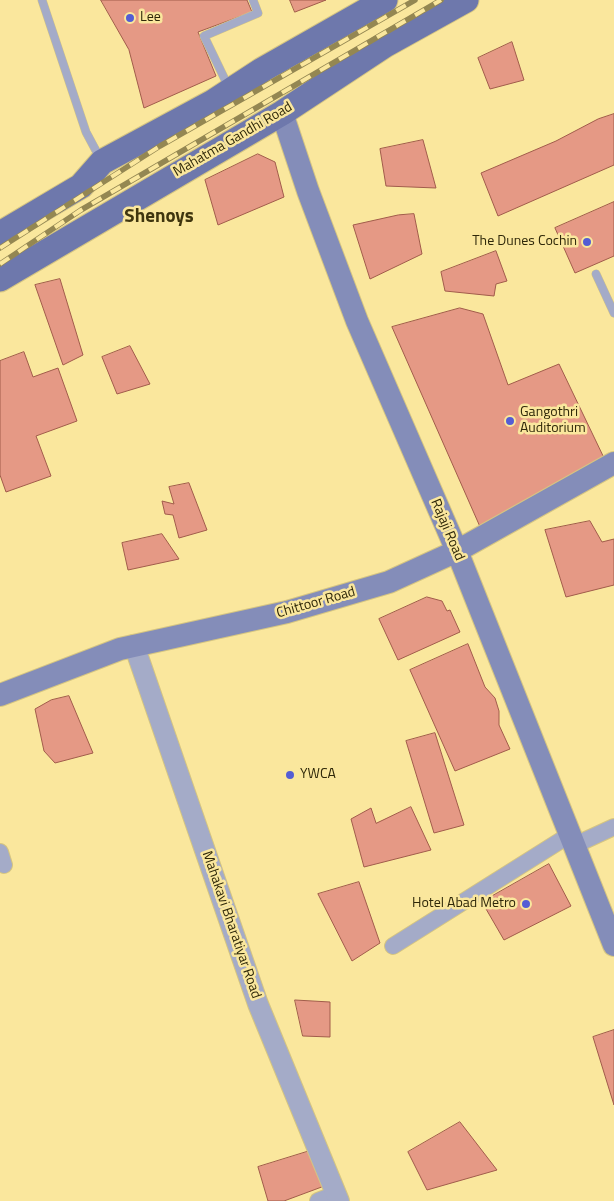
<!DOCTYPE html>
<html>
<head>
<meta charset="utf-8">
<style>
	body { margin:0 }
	canvas { display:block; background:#fae79d }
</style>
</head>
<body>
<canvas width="614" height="1201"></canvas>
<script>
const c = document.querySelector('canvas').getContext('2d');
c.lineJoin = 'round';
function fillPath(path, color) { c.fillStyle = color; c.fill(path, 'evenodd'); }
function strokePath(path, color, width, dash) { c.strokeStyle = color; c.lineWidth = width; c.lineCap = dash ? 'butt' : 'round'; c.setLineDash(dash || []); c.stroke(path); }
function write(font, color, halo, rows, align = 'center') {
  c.font = font + ' "Titillium Web",sans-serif'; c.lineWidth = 5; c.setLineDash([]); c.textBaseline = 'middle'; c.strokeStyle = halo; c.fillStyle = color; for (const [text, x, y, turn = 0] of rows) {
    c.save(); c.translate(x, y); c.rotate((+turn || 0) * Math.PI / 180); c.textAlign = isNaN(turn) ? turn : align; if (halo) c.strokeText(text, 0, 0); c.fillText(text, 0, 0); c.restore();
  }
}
const building = new Path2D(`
	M101,0H247L252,12L198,32L216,76L144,108L129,50Z
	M290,0H326L295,12Z
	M512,42L524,80L490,89L478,58Z
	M614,114V165L498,216L481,173L556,141L598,119Z
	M423,140L436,188L386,186L380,149Z
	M258,154L275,162L284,197L218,225L205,180Z
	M614,202V256L575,273L555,228Z
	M414,214L422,254L370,279L353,225L398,215Z
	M496,251L507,281L496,284L494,296L445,291L441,272Z
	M60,279L83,355L63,365L35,285Z
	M460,308L483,314L508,385L559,364L605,460L481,529L392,327Z
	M130,346L150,384L117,394L102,357Z
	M24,352L33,377L58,368L77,421L36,436L51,476L6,492L0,475V361Z
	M189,483L207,530L179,538L173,515L165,514L162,501L174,504L169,487Z
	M590,521L602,542L614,539V585L566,597L545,530Z
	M162,534L179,559L128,570L122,543Z
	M427,597L442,601L447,611L450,610L460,632L398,660L379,619Z
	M468,644L485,687L495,698L499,711V725L510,749L455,771L410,670Z
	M69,696L93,753L55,763L44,751L35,709L51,700Z
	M435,733L464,825L434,833L406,741Z
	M411,807L431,850L364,867L351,819L371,808L376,823Z
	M549,864L571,906L504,940L482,902Z
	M359,882L380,943L352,961L318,894Z
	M295,1000L330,1002V1037L303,1036Z
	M614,1030V1105L593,1037Z
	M460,1122L497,1170L427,1190L408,1152Z
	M313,1150L327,1185L284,1201H268L258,1167Z`);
const service = new Path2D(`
	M42,0L86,132L101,160
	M229,88L204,36L258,13L253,0
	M596,274L614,313`);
const minor = new Path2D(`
	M575,845L614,827
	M0,852L4,865
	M393,946L571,834
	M318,1201L336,1194`);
const tertiary = new Path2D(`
	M134,645L258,1004L339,1201`);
const secondary = new Path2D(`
	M282,113L308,191L357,321L457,551L614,945
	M0,695L120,649L287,612L389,582L457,551L614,463`);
const primary = new Path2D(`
	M0,234L81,186L102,162L213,102L262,70L385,0
	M0,279L282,113L385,45L466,0`);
const rail = new Path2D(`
	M0,248L160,146L415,0
	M0,264L81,210L441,0`);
const markers = [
	[130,18,5,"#545dd4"],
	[587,242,5,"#545dd4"],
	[510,421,5,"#545dd4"],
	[290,775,5,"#545dd4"],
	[526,904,5,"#545dd4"]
];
const poiNames = [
	["Lee",140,18],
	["The Dunes Cochin",577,242,"right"],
	["Gangothri",520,413],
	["Auditorium",520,429],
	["YWCA",300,775],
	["Hotel Abad Metro",516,904,"right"]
];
const streetNames = [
	["Mahatma Gandhi Road",233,140,-30],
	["Rajaji Road",447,530,67],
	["Chittoor Road",316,603,-16],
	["Mahakavi Bharatiyar Road",231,925,71]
];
const districtNames = [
	["Shenoys",159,217]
];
fillPath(building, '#e59985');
strokePath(building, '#a15c4b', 1);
strokePath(service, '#d5c582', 9);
strokePath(minor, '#d5c582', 18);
strokePath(tertiary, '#d5c582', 22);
strokePath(secondary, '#d5c582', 24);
strokePath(primary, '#d5c582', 27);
strokePath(service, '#a4abc8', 8);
strokePath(minor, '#a4abc8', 16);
strokePath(tertiary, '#a4abc8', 20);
strokePath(secondary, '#848db9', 22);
strokePath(primary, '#6e78ac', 25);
strokePath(rail, '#948752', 5.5);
strokePath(rail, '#fae79d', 4, [11]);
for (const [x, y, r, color] of markers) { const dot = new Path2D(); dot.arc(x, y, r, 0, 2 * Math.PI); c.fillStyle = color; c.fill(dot); strokePath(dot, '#fae79d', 2); }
write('14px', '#2f2809', '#fae79d', poiNames, 'left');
write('14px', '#2f2809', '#fae79d', streetNames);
write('bold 19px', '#3f350e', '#fae79d', districtNames);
</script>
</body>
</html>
